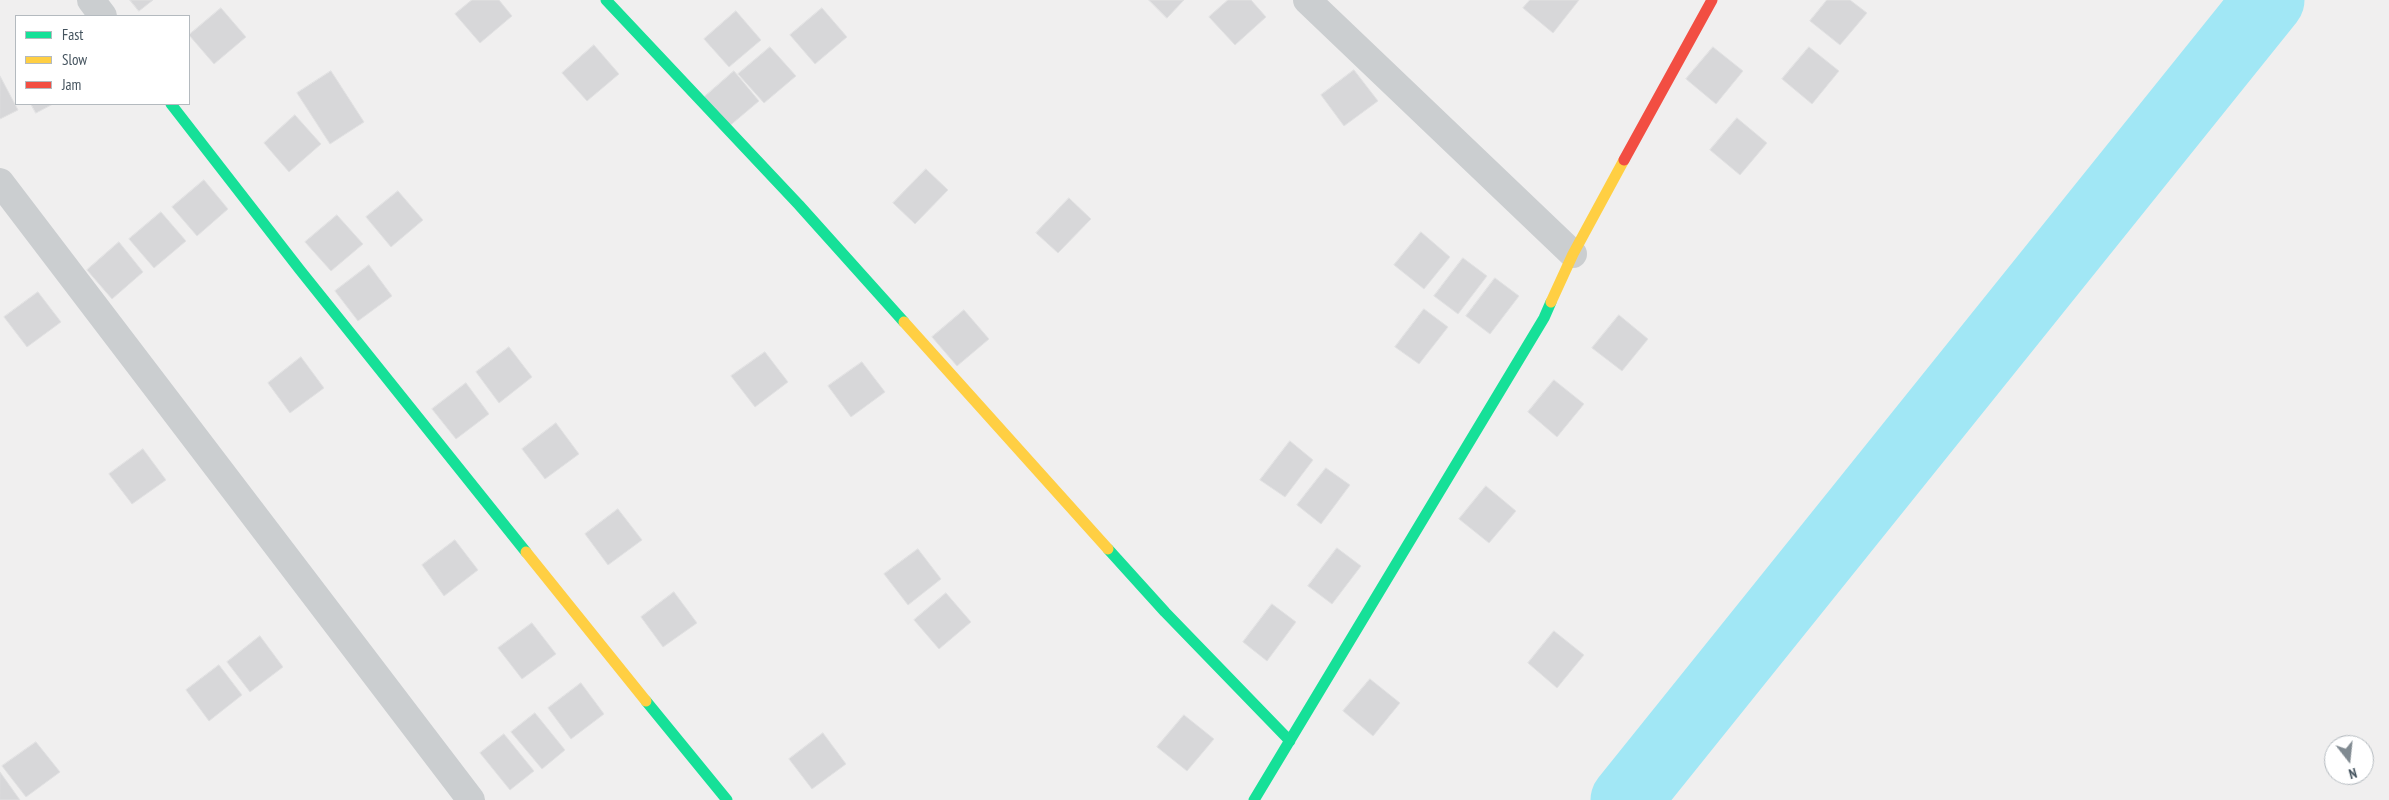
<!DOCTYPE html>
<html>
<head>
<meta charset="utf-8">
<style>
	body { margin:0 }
	#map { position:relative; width:2389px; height:800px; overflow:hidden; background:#f0efef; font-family:"PT Sans Narrow",sans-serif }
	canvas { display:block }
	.legend { position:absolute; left:15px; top:15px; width:175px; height:90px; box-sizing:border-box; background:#fff; border:1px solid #b4babf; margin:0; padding:6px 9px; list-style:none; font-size:15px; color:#44535e }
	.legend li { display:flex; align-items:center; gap:10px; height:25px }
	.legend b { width:25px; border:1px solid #b4babf }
	.north { position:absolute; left:2324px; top:735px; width:50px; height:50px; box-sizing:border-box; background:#fff; border:1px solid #b4babf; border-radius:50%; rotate:164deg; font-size:14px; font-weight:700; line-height:20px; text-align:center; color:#44535e }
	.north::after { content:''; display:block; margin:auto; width:18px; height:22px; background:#808a91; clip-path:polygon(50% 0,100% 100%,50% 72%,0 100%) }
</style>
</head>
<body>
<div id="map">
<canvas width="2389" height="800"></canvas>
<ul class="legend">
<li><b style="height:6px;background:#16e098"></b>Fast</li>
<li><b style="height:6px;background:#ffcf43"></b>Slow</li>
<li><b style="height:6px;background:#f24e42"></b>Jam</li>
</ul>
<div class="north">N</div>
</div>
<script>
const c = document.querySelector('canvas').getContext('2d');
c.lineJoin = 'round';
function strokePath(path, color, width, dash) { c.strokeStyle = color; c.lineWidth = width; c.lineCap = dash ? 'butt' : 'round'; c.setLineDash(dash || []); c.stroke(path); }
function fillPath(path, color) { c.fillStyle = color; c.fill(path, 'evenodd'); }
const river = new Path2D(`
	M1626,800L2269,0`);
const building = new Path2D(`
	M130,0H153L139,11Z
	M472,0H499L512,16L480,43L455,14Z
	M1149,0H1184L1167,18Z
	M1228,0H1251L1266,17L1235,45L1209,17Z
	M1530,0H1579L1553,33L1523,8Z
	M1827,0H1850L1867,13L1840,45L1810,21Z
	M221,8L246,37L214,64L189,35Z
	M822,8L847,37L815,64L790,35Z
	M736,11L761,40L729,67L704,39Z
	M594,45L619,74L587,101L562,73Z
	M770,47L796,76L764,103L738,74Z
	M1713,47L1743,71L1716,104L1686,79Z
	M1809,47L1839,71L1812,104L1782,79Z
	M1354,70L1378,101L1344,126L1321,95Z
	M331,71L364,122L330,144L297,93Z
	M734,71L759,101L727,128L702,99Z
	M0,76L18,110L0,119Z
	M31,104H53L36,113Z
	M295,115L321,144L289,172L264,143Z
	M1737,118L1767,143L1740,175L1710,150Z
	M926,169L948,190L915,224L893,203Z
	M204,180L228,209L197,236L172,207Z
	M398,191L423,220L391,247L366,217Z
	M1069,198L1091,219L1058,253L1036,233Z
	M161,212L186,241L154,268L129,239Z
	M337,215L363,244L331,271L305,242Z
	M1421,232L1450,257L1424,289L1394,265Z
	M119,242L143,272L112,299L87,270Z
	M1463,258L1487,276L1458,314L1434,296Z
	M369,265L392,296L358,321L335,291Z
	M1495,278L1519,296L1490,334L1466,316Z
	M38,292L61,322L27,347L4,317Z
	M1424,309L1448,327L1419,364L1395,347Z
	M964,310L989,339L957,366L932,337Z
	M1619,315L1648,339L1622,371L1592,348Z
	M509,347L532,377L499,403L476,372Z
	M765,352L788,382L755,407L731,376Z
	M301,357L324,388L290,413L268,383Z
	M862,362L885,392L851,417L828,386Z
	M1554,380L1584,404L1557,437L1528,412Z
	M466,383L489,414L456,439L432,409Z
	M556,423L579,454L545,479L522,449Z
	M1290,441L1313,460L1285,497L1260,480Z
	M143,449L166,480L132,504L109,474Z
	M1326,468L1350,485L1321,524L1297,505Z
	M1486,486L1516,511L1489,543L1459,519Z
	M618,509L642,540L608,565L585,534Z
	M455,540L478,570L444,596L422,565Z
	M1337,548L1361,566L1332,604L1308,586Z
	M918,549L941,579L908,605L884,574Z
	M674,592L697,623L663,647L641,617Z
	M946,593L971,622L939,649L914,620Z
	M1272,604L1296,622L1267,661L1243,642Z
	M532,623L556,654L522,679L498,648Z
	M1554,631L1584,655L1557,688L1528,663Z
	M260,636L283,667L250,692L227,662Z
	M219,665L242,695L209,721L186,690Z
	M1370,679L1400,703L1373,736L1343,711Z
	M581,683L604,714L571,739L548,708Z
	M535,713L565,750L542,769L511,732Z
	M1184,715L1214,739L1187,771L1157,747Z
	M823,733L846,764L812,789L789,759Z
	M504,734L534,771L510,790L480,753Z
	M36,742L60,772L26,797L2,766Z
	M0,772L20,800H0Z`);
const street = new Path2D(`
	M91,0L103,16
	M1307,0L1573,254
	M0,182L471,800`);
const fast = new Path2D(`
	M606,0L799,205L904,322
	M171,104L300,270L526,552
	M1108,549L1165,612L1290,741
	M646,701L727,800
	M1254,800L1544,318L1551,302`);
const slow = new Path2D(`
	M1551,302L1573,254L1624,160
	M904,322L1108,549
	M526,552L646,701`);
const jam = new Path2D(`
	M1624,160L1712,0`);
strokePath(river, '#a1e7f5', 71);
fillPath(building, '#d7d7d9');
strokePath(building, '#e1e1e2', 1);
strokePath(street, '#cbced0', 28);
strokePath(fast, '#16e098', 11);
strokePath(slow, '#ffcf43', 11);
strokePath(jam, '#f24e42', 11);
</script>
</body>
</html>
